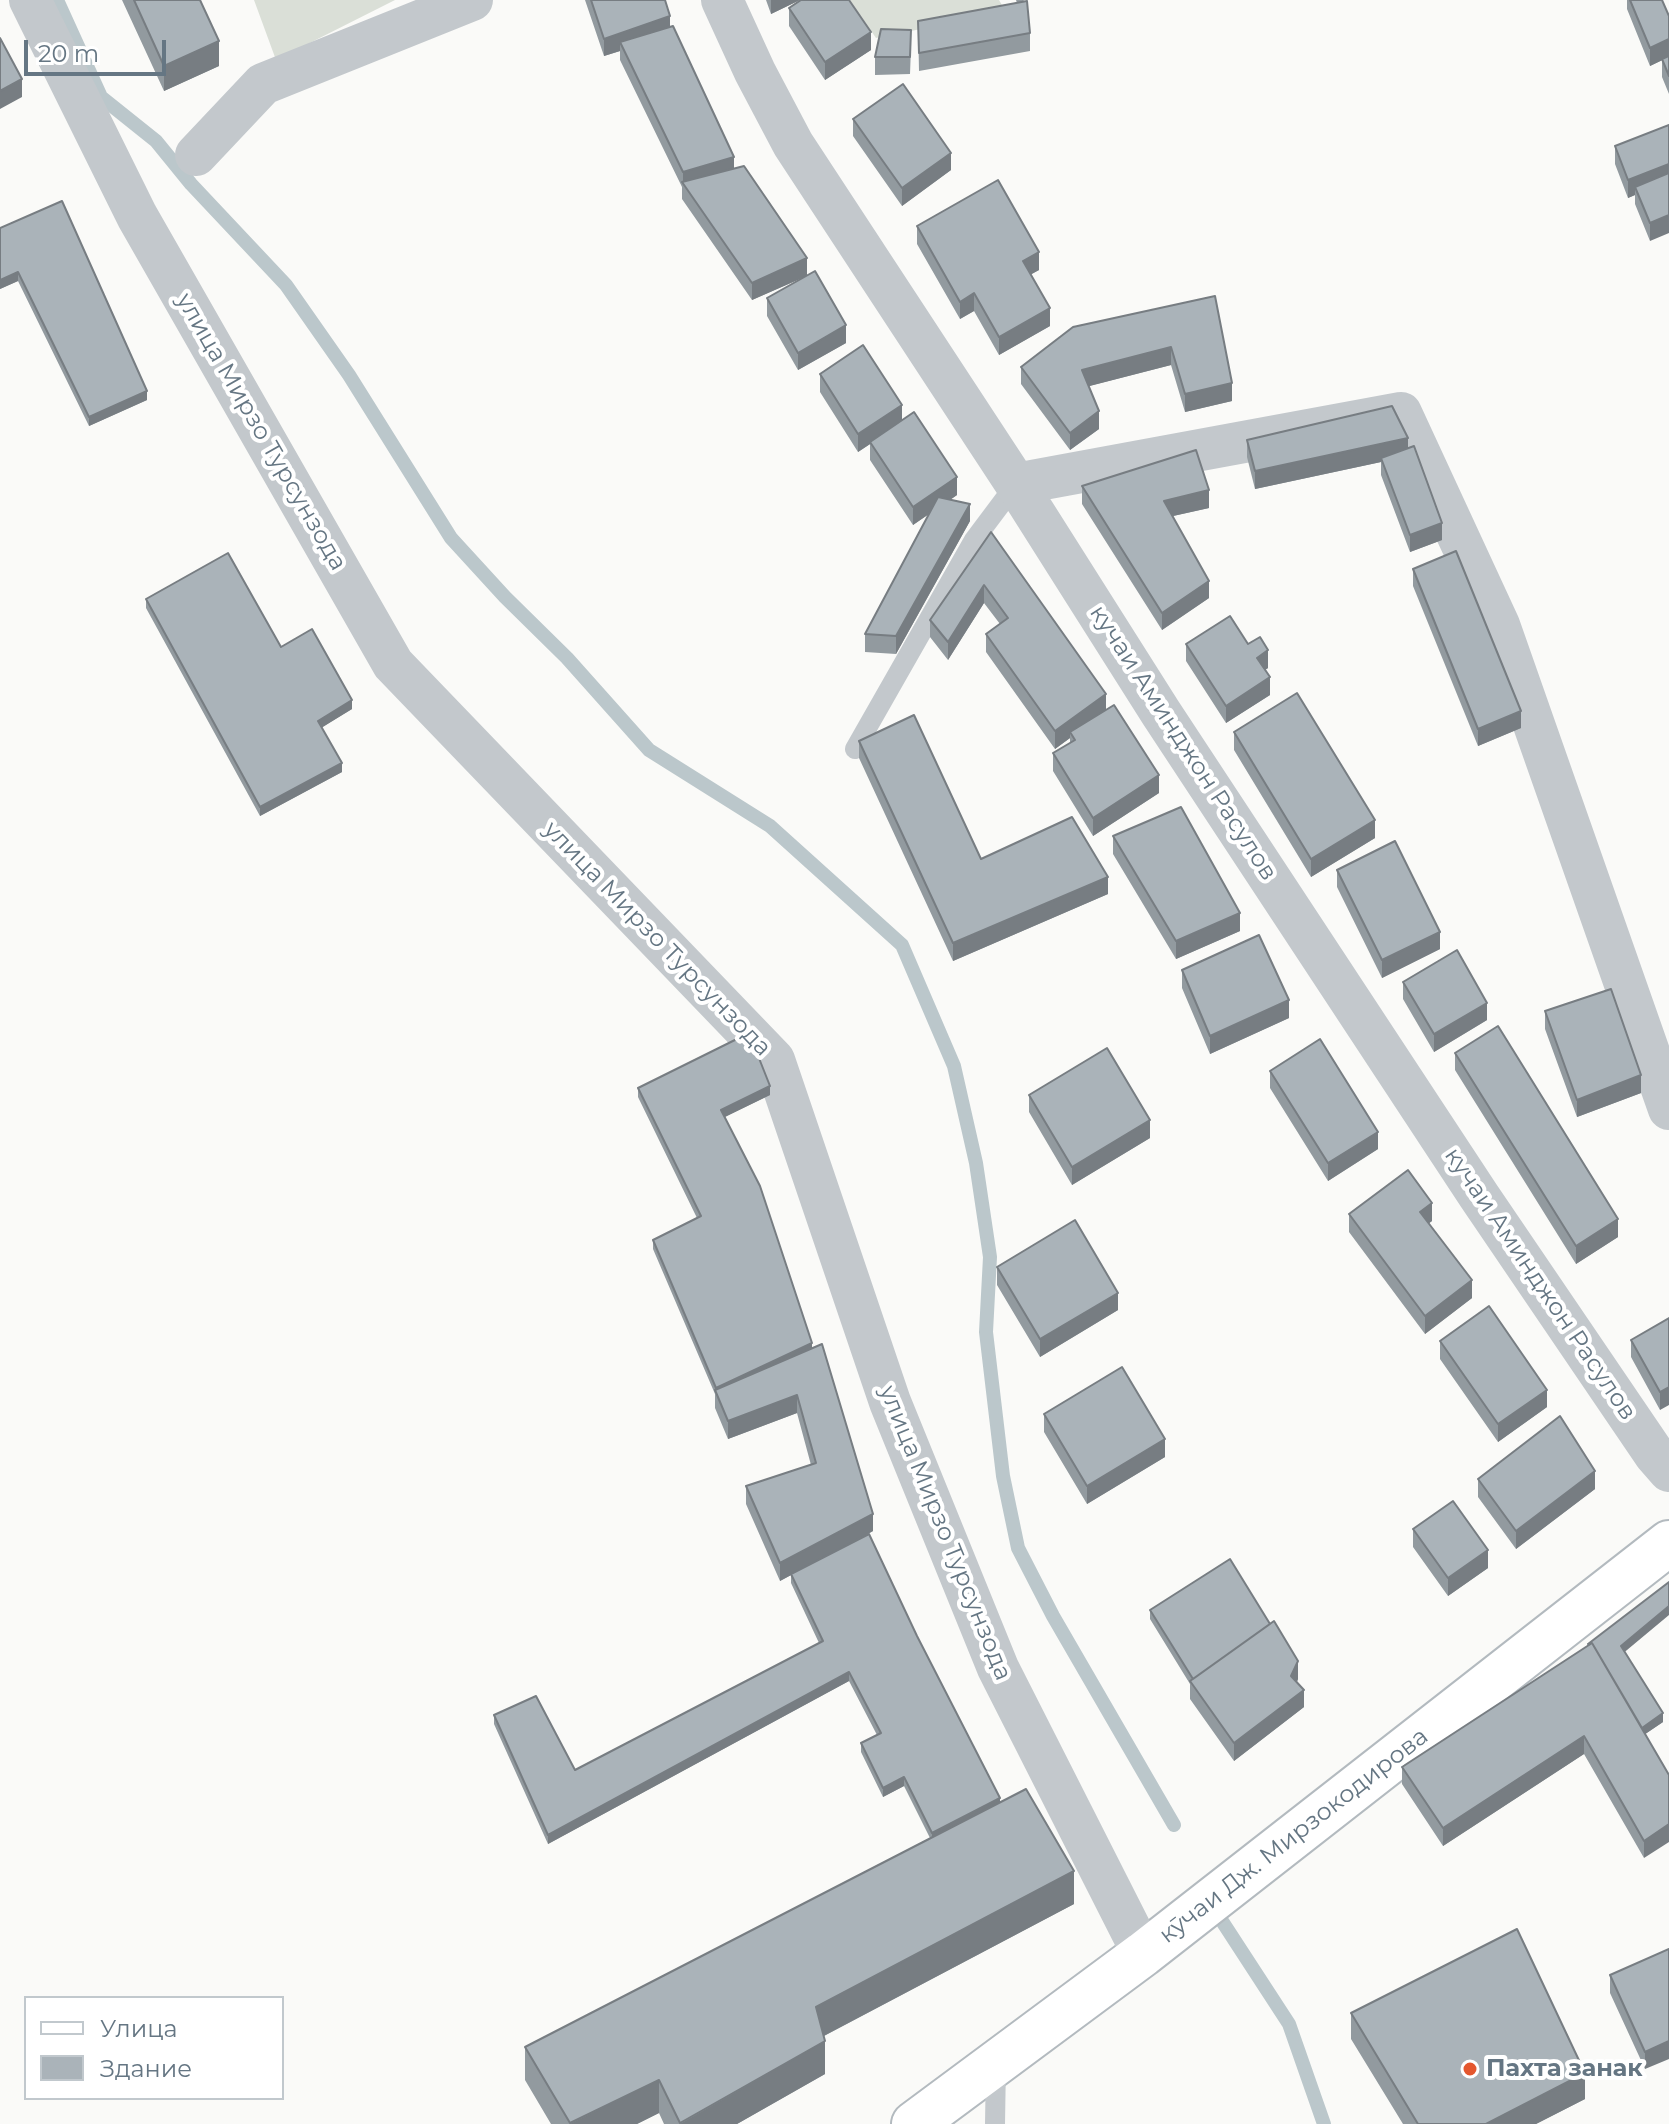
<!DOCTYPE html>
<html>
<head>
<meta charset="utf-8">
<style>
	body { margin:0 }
	#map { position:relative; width:1669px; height:2124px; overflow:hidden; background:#fafaf8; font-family:Montserrat,sans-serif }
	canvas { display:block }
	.legend { position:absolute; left:24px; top:1996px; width:260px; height:104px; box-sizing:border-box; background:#fff; border:2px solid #c1c8cd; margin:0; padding:10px 14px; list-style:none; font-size:24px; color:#657683 }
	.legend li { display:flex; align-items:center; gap:16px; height:40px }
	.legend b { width:40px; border:2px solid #c1c8cd }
	.scale { position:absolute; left:24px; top:40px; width:142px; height:36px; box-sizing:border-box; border:4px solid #657683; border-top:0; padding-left:10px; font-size:24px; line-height:28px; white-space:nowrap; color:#657683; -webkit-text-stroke:6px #fff; paint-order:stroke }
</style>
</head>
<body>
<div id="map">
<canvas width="1669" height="2124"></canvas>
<ul class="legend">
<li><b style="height:10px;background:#fff"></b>Улица</li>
<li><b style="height:22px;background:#aab3b9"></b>Здание</li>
</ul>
<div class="scale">20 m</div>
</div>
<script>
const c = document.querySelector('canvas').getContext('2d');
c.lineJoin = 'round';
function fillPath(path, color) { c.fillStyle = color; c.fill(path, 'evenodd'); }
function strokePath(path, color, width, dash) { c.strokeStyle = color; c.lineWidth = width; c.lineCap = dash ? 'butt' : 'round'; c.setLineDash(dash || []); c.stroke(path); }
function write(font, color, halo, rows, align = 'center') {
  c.font = font + ' Montserrat,sans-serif'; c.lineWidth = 8; c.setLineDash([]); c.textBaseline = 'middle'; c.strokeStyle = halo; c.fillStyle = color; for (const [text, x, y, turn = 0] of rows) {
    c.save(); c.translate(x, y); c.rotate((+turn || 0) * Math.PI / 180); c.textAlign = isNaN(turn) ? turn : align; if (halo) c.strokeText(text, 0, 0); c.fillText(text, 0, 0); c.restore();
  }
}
const green = new Path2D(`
	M254,0H395L276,60Z
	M850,0H999L1006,12L876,38Z`);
const stream = new Path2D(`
	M57,0L101,97L156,141L191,184L286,285L349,375L451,538L505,597L567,658L649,750L770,826L902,945L954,1066L976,1163L990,1257L986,1332L1003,1476L1018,1548L1053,1616L1174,1825
	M1220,1918L1289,2024L1324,2124`);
const lane = new Path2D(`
	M855,749L974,540L1016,484
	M995,2124L996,2063`);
const street = new Path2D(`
	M30,0L137,216L393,664L774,1060L890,1402L998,1668L1143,1954
	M722,0L755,72L793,144L1016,484L1161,713L1479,1196L1655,1455L1669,1471
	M196,155L263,84L472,0
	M1016,484L1401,413L1499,625L1669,1109`);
const secondary = new Path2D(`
	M914,2124L1143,1954L1669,1543`);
const wall = new Path2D(`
	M122,0H200L219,66L164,91Z
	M585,0H665L670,27L734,168L807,275L846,343L798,370L767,316V298L806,276L752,300L682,199V187L620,60V51L604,56Z
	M766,0H800L771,14Z
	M1016,0H1025L1021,2L1030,33V51L919,71L918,21L1017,3Z
	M1627,0H1662L1669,16V94L1662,77V60L1650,66L1627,9Z
	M789,8L871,50L825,80L789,26Z
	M911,47L910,74L875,75V57Z
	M853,119L951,170L902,206L853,136Z
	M1669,125L1650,241L1635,204V195L1628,198L1615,164V146Z
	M917,226L1039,270L1031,274L1050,326L999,355L974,311L960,319L917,244Z
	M0,228L147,400L89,426L18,281L0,289Z
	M1215,296L1232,401L1185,412L1171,365L1089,386L1099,429L1070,450L1021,384V367Z
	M820,374L902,420L957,495L950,500L970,521L896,654L865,652V634L930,513L913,525L870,460V444L858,452L820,392Z
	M1247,440L1408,448L1442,540L1410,552L1381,475V462L1255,489L1247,457Z
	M1082,486L1209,508L1173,516L1209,598L1162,630L1082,504Z
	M991,532L1159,793L1093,836L1053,771V753L1070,743V738L1055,749L986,652V634L1000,624L984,603L948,660L930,637V620Z
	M1413,569L1521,728L1478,746L1413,586Z
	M146,599L281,647L352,709L322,727L342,772L260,816L146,608Z
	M1186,644H1248L1268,668L1265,670L1270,695L1226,723L1186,661Z
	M1234,732L1375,838L1311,877L1234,750Z
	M859,741L981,859L1108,894L953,961L859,758Z
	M1113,836L1240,931L1176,959L1113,854Z
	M1337,870L1440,949L1382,978L1337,887Z
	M1182,970L1289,1018L1210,1054L1182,988Z
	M1403,982L1487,1020L1434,1052L1403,999Z
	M1545,1011L1641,1093L1577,1117L1545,1029Z
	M1455,1053L1618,1237L1576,1264L1455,1070Z
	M1270,1071L1378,1149L1328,1181L1270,1088Z
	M638,1088L770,1095L724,1117L812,1348L873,1531L859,1539L917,1636L1000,1802L1074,1904L824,2036L825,2074L737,2124H664L659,2113L637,2124H551L525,2080V2047L930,1838L904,1786L883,1797L861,1752V1743L877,1735L849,1681L548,1844L494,1724V1715L575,1770L819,1643L791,1583V1575L780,1581L746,1504V1486L811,1465L797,1413L728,1439L715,1408V1394L653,1249V1240L697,1218L638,1097Z
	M1029,1095L1150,1138L1072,1185L1029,1112Z
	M1349,1214L1432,1221L1429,1223L1472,1298L1425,1334L1349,1232Z
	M997,1267L1118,1310L1040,1357L997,1285Z
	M1669,1318L1660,1410L1631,1357V1340Z
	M1440,1341L1547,1407L1498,1442L1440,1359Z
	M1044,1414L1165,1457L1087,1504L1044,1432Z
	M1478,1479L1595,1489L1516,1549L1478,1497Z
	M1413,1529L1488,1568L1448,1596L1413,1547Z
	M1150,1610L1298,1679L1297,1682L1304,1707L1234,1761L1190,1699V1684L1150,1619Z
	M1624,1652L1663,1722L1645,1734L1644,1858L1584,1754L1443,1846L1402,1784V1767Z
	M1669,1949L1645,2069L1610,1993V1975Z
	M1351,2013L1585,2099L1536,2124H1403L1351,2039Z`);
const shadedWall = new Path2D(`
	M771,0H800L771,14Z
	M670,16V33L620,42V51L604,56V39Z
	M871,32V50L825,80V62Z
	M1669,39V57L1650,66V48Z
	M219,41V66L164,91V66Z
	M22,79V97L0,109V91Z
	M951,153V170L902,206V188Z
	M734,157V175L683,184V172Z
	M1669,164V181L1635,187V195L1628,198V180Z
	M1669,215V233L1650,241V223Z
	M1039,252V270L1023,279V261Z
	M807,258V276L752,300V283Z
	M18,272V281L0,289V280Z
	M974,293V311L960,319V302Z
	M1050,308V326L999,355V337Z
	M846,325V343L798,370V353Z
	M1171,347V365L1082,388V370Z
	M1232,383V401L1185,412V394Z
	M147,391V400L89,426V417Z
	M902,405V423L858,452V434Z
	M1099,411V429L1070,450V433Z
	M1408,438V456L1381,458V462L1255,489V471Z
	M957,477V495L913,525V507Z
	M1209,490V508L1164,518V501Z
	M970,504V521L896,654V636Z
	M1442,523V540L1410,552V535Z
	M1209,581V598L1162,630V613Z
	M984,585V603L948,660V642Z
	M1268,650V668L1257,675V658Z
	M1270,677V695L1226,723V706Z
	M1106,694V711L1070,732V738L1055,749V731Z
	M352,700V709L318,730V721Z
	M1521,711V728L1478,746V729Z
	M342,763V772L260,816V807Z
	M1159,775V793L1093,836V818Z
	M1375,820V838L1311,877V859Z
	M1108,877V894L953,961V943Z
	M1240,913V931L1176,959V941Z
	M1440,932V949L1382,978V960Z
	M1289,1000V1018L1210,1054V1036Z
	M1487,1003V1020L1434,1052V1034Z
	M1641,1075V1093L1577,1117V1100Z
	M770,1086V1095L721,1119V1110Z
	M1150,1120V1138L1072,1185V1167Z
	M1378,1132V1149L1328,1181V1163Z
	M1432,1203V1221L1420,1230V1212Z
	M1618,1219V1237L1576,1264V1246Z
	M1472,1280V1298L1425,1334V1316Z
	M1118,1293V1310L1040,1357V1339Z
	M812,1343V1352L718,1397L716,1388Z
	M1669,1387V1405L1660,1410V1392Z
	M1547,1390V1407L1498,1442V1424Z
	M797,1395V1413L728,1439V1421Z
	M1165,1439V1457L1087,1504V1486Z
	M1595,1471V1489L1516,1549V1531Z
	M873,1514V1531L780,1581V1563Z
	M1488,1550V1568L1448,1596V1578Z
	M1669,1606V1615L1621,1655V1646Z
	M1298,1661V1679L1291,1694V1676Z
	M849,1672V1681L548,1844V1835Z
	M1304,1690V1707L1234,1761V1743Z
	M1663,1713V1722L1638,1739V1730Z
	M1584,1736V1754L1443,1846V1828Z
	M904,1777V1786L883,1797V1788Z
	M1000,1798V1807L932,1842V1833Z
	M1669,1824V1842L1644,1858V1841Z
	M1074,1871V1904L816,2040V2007Z
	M825,2041V2074L737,2124H680Z
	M1669,2041V2059L1645,2069V2052Z
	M1585,2073V2099L1536,2124H1486Z
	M659,2080V2113L637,2124H570Z`);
const building = new Path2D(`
	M134,0H200L219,41L164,66Z
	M591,0H665L670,16L604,39Z
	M801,0H849L871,32L825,62L789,8Z
	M1630,0H1662L1669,16V39L1650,48Z
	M1027,1L1030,33L919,53L918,21Z
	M673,26L734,157L683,172L620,42Z
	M881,29L911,30L910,57H875Z
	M0,38L22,79L0,91Z
	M1669,56V76L1662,59Z
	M903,84L951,153L902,188L853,119Z
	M1669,125V164L1628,180L1615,146Z
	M744,166L807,258L752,283L682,182Z
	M1669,173V215L1650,223L1635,187Z
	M998,180L1039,252L1023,261L1050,308L999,337L974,293L960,302L917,226Z
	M62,201L147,391L89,417L18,272L0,280V228Z
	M815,271L846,325L798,353L767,298Z
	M1215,296L1232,383L1185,394L1171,347L1082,370L1099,411L1070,433L1021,367L1073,327Z
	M863,345L902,405L858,434L820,374Z
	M1392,406L1408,438L1255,471L1247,440Z
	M914,412L957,477L913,507L870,442Z
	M1414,446L1442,523L1410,535L1381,458Z
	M1196,450L1209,490L1164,501L1209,581L1162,613L1082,486Z
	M938,497L970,504L896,636L865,634Z
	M991,532L1106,694L1055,731L986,634L1008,618L984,585L948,642L930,620Z
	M1456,551L1521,711L1478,729L1413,569Z
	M228,553L281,647L312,629L352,700L318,721L342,763L260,807L146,599Z
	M1230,616L1248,644L1260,637L1268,650L1257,658L1270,677L1226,706L1186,644Z
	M1297,693L1375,820L1311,859L1234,732Z
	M1114,705L1159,775L1093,818L1053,753L1075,740L1070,732Z
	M914,715L981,859L1072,817L1108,877L953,943L859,741Z
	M1181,807L1240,913L1176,941L1113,836Z
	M1395,841L1440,932L1382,960L1337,870Z
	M1259,935L1289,1000L1210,1036L1182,970Z
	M1457,950L1487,1003L1434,1034L1403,982Z
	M1611,989L1641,1075L1577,1100L1545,1011Z
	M1498,1026L1618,1219L1576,1246L1455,1053Z
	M749,1033L770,1086L721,1110L760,1186L812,1343L716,1388L653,1240L701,1216L638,1088Z
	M1320,1039L1378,1132L1328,1163L1270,1071Z
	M1107,1048L1150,1120L1072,1167L1029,1095Z
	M1408,1170L1432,1203L1420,1212L1472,1280L1425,1316L1349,1214Z
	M1075,1220L1118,1293L1040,1339L997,1267Z
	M1489,1306L1547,1390L1498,1424L1440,1341Z
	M1669,1318V1387L1660,1392L1631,1340Z
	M822,1344L873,1514L780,1563L746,1486L816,1463L797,1395L728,1421L715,1390Z
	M1122,1367L1165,1439L1087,1486L1044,1414Z
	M1560,1416L1595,1471L1516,1531L1478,1479Z
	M1453,1501L1488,1550L1448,1578L1413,1529Z
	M869,1534L917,1636L1000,1798L932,1833L904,1777L883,1788L861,1743L881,1733L849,1672L548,1835L494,1715L536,1696L575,1770L823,1641L791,1574Z
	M1230,1559L1270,1624L1193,1679L1150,1610Z
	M1669,1582V1606L1621,1646L1663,1713L1642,1728L1592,1643L1589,1645L1588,1644Z
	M1274,1621L1298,1661L1291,1676L1304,1690L1234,1743L1190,1681Z
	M1592,1643L1669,1775V1824L1644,1841L1584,1736L1443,1828L1402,1767Z
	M1026,1789L1074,1871L816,2007L825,2041L680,2123L659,2080L570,2123L525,2047Z
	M1517,1929L1585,2073L1486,2124H1418L1351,2013Z
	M1669,1949V2041L1645,2052L1610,1975Z`);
const markers = [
	[1470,2069,8,"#e4572e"]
];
const streetNames = [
	["улица Мирзо Турсунзода",261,432,60],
	["кучаи Аминджон Расулов",1183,743,57],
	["улица Мирзо Турсунзода",657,939,46],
	["кучаи Аминджон Расулов",1540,1284,56],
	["улица Мирзо Турсунзода",945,1533,68],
	["кӯчаи Дж. Мирзокодирова",1294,1836,-38]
];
const poiNames = [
	["Пахта занак",1486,2069]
];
fillPath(green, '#dadfd7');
strokePath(stream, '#bbc7cb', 14);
strokePath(secondary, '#b3babf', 48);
strokePath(lane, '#c3c8cc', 20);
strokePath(street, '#c3c8cc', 42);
strokePath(secondary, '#fff', 44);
fillPath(wall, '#929a9f');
fillPath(shadedWall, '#777d82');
fillPath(building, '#aab3b9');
strokePath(building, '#777d82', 2);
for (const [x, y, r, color] of markers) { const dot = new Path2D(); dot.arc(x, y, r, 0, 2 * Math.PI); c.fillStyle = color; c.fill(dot); strokePath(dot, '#fff', 3); }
write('24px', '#657683', '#fff', streetNames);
write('bold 24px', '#657683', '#fff', poiNames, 'left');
</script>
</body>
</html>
